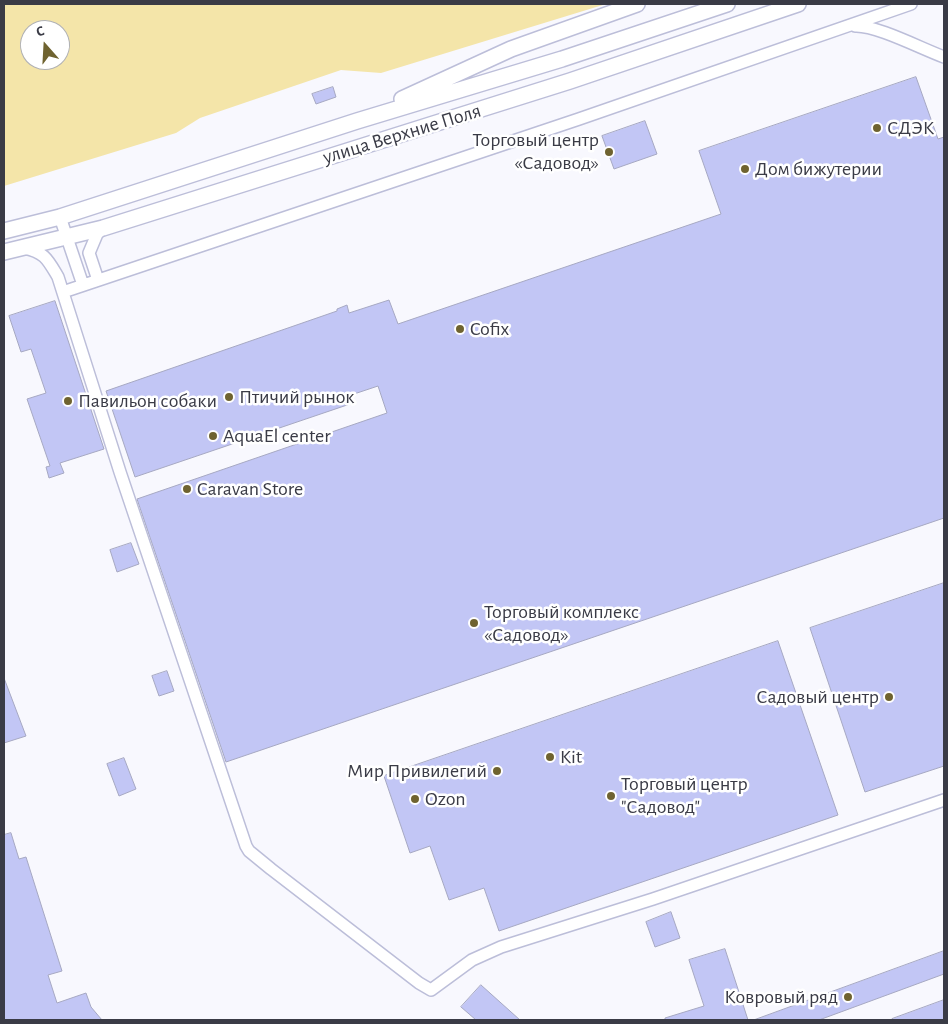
<!DOCTYPE html>
<html>
<head>
<meta charset="utf-8">
<style>
	body { margin:0 }
	#map { position:relative; width:948px; height:1024px; overflow:hidden; background:#f8f8fe; font-family:"Alegreya Sans",sans-serif }
	canvas { display:block }
	.frame { position:absolute; inset:0; border:5px solid #3a3b46; pointer-events:none }
	.north { position:absolute; left:20px; top:20px; width:50px; height:50px; box-sizing:border-box; background:#fff; border:1px solid #b0b1b5; border-radius:50%; rotate:341deg; font-size:14px; font-weight:700; line-height:20px; text-align:center; color:#3a3b46 }
	.north::after { content:''; display:block; margin:auto; width:18px; height:22px; background:#6f6330; clip-path:polygon(50% 0,100% 100%,50% 72%,0 100%) }
</style>
</head>
<body>
<div id="map">
<canvas width="948" height="1024"></canvas>
<div class="frame"></div>
<div class="north">С</div>
</div>
<script>
const c = document.querySelector('canvas').getContext('2d');
c.lineJoin = 'round';
function fillPath(path, color) { c.fillStyle = color; c.fill(path, 'evenodd'); }
function strokePath(path, color, width, dash) { c.strokeStyle = color; c.lineWidth = width; c.lineCap = dash ? 'butt' : 'round'; c.setLineDash(dash || []); c.stroke(path); }
function write(font, color, halo, rows, align = 'center') {
  c.font = font + ' "Alegreya Sans",sans-serif'; c.lineWidth = 5; c.setLineDash([]); c.textBaseline = 'middle'; c.strokeStyle = halo; c.fillStyle = color; for (const [text, x, y, turn = 0] of rows) {
    c.save(); c.translate(x, y); c.rotate((+turn || 0) * Math.PI / 180); c.textAlign = isNaN(turn) ? turn : align; if (halo) c.strokeText(text, 0, 0); c.fillText(text, 0, 0); c.restore();
  }
}
const green = new Path2D(`
	M4,4H606L381,73L341,70L200,118L176,133L4,186ZM30,30H60V60H30Z`);
const building = new Path2D(`
	M916,77L938,139L944,137V518L226,762L137,499L387,413L378,386L351,395L353,403L135,477L106,391L337,311V309L347,305L349,313L389,300L398,324L721,214L699,151Z
	M333,87L336,97L316,104L312,94Z
	M645,121L657,154L614,169L602,136Z
	M55,301L104,449L60,463L64,473L49,478L46,467L50,466L27,399L46,393L31,349L21,352L9,316Z
	M131,543L139,564L117,572L110,550Z
	M944,583V766L865,792L810,628Z
	M778,641L838,815L499,931L484,888L449,900L430,846L410,853L384,776Z
	M167,671L174,691L159,696L152,676Z
	M4,678L26,736L4,743Z
	M124,758L136,789L119,796L107,764Z
	M11,833L19,859L26,857L62,971L48,975L57,1003L86,993L91,1007L102,1020H4V835Z
	M671,912L680,938L655,947L646,922Z
	M725,949L748,1020H665V1018L704,1006L689,960Z
	M944,951V974L819,1020H754Z
	M481,985L520,1020H476L461,1007Z
	M944,1000V1020H892V1019Z`);
const minor = new Path2D(`
	M855,26C876,25 922,49 944,57
	M60,217L83,285
	M24,248C45,252 48,260 58,277L120,472L246,846L249,851L271,869L419,983L431,990L472,960L501,947L653,899L944,800
	M98,280L89,253L97,234L103,228
	M63,292L579,119L911,4`);
const secondary = new Path2D(`
	M402,99L511,49L637,4
	M4,231L60,217L357,121L562,59L727,4
	M4,252L103,228L570,81L798,4`);
const markers = [
	[877,128,5,"#6f6330"],
	[609,152,5,"#6f6330"],
	[745,169,5,"#6f6330"],
	[460,329,5,"#6f6330"],
	[229,397,5,"#6f6330"],
	[68,401,5,"#6f6330"],
	[213,436,5,"#6f6330"],
	[187,489,5,"#6f6330"],
	[474,623,5,"#6f6330"],
	[889,697,5,"#6f6330"],
	[550,757,5,"#6f6330"],
	[497,771,5,"#6f6330"],
	[611,796,5,"#6f6330"],
	[415,799,5,"#6f6330"],
	[848,997,5,"#6f6330"]
];
const poiNames = [
	["СДЭК",887,128],
	["Торговый центр",599,140,"right"],
	["«Садовод»",599,163,"right"],
	["Дом бижутерии",755,169],
	["Cofix",470,329],
	["Птичий рынок",239,397],
	["Павильон собаки",78,401],
	["AquaEl center",223,436],
	["Caravan Store",197,489],
	["Торговый комплекс",484,612],
	["«Садовод»",484,635],
	["Садовый центр",879,697,"right"],
	["Kit",560,757],
	["Мир Привилегий",487,771,"right"],
	["Торговый центр",621,784],
	["\"Садовод\"",621,807],
	["Ozon",425,799],
	["Ковровый ряд",838,997,"right"]
];
const streetNames = [
	["улица Верхние Поля",402,134,-17]
];
fillPath(green, '#f4e5a9');
fillPath(building, '#c2c6f5');
strokePath(building, '#a6a8c2', 1);
strokePath(minor, '#bcbed9', 14);
strokePath(secondary, '#bcbed9', 18);
strokePath(minor, '#fff', 11);
strokePath(secondary, '#fff', 15);
for (const [x, y, r, color] of markers) { const dot = new Path2D(); dot.arc(x, y, r, 0, 2 * Math.PI); c.fillStyle = color; c.fill(dot); strokePath(dot, '#fff', 2); }
write('20px', '#3a3b46', '#fff', poiNames, 'left');
write('20px', '#3a3b46', '#fff', streetNames);
</script>
</body>
</html>
